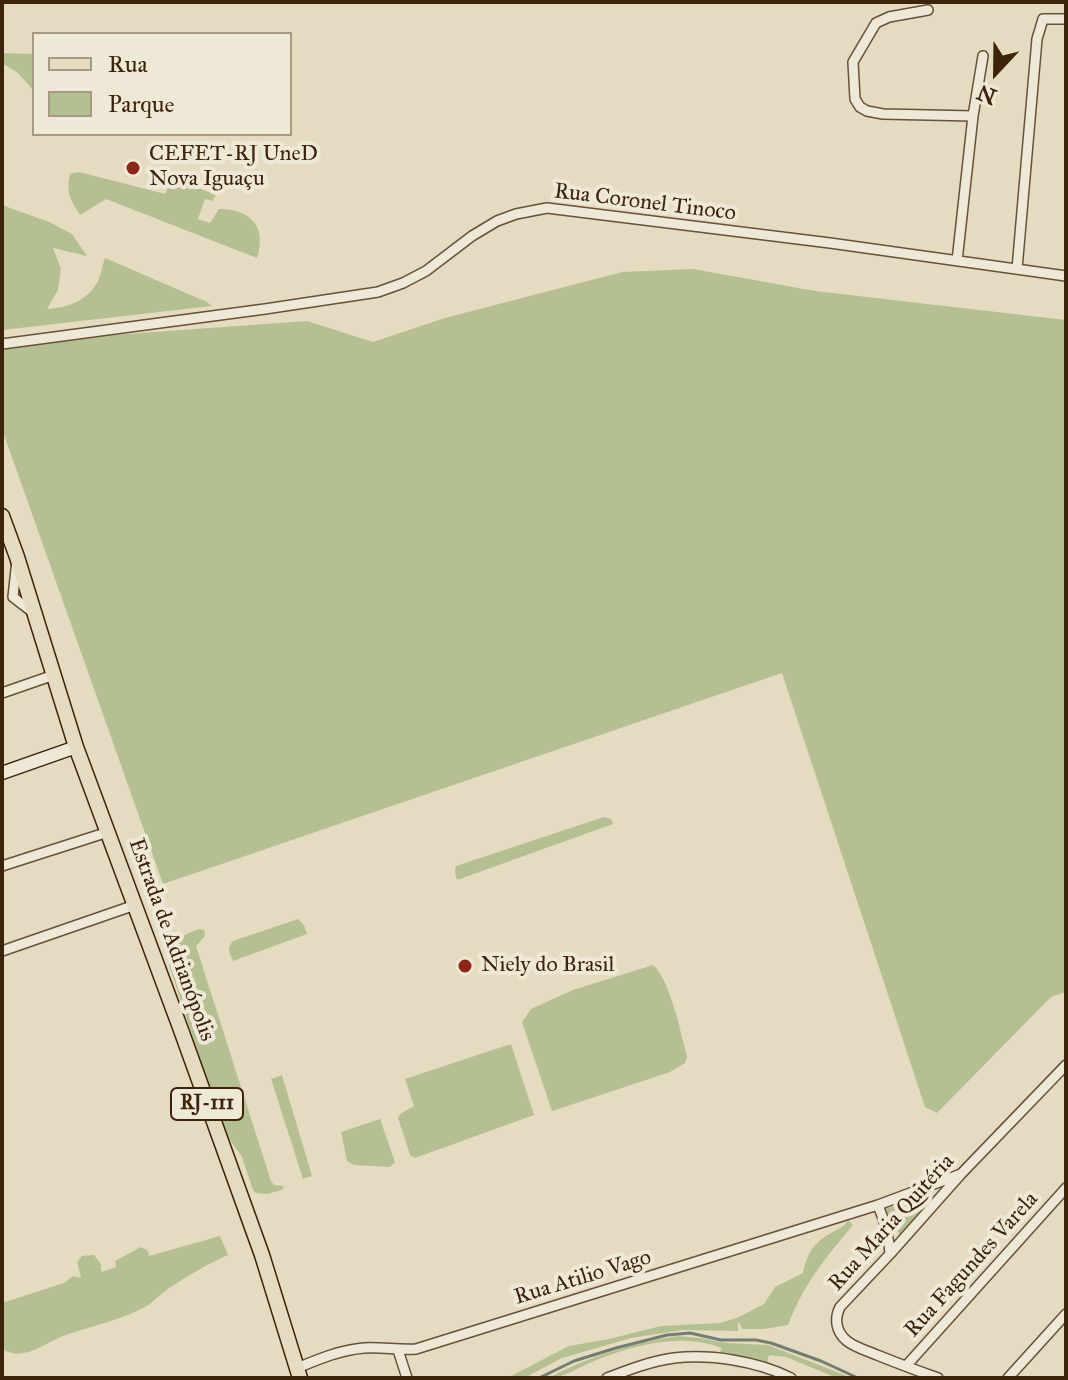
<!DOCTYPE html>
<html>
<head>
<meta charset="utf-8">
<style>
	body { margin:0 }
	#map { position:relative; width:1068px; height:1380px; overflow:hidden; background:#e5dbc0; font-family:"IM FELL Great Primer",serif }
	canvas { display:block }
	.frame { position:absolute; inset:0; border:4px solid #3d230a; pointer-events:none }
	.legend { position:absolute; left:32px; top:32px; width:260px; height:104px; box-sizing:border-box; background:#eee8d6; border:2px solid #a79984; margin:0; padding:10px 14px; list-style:none; font-size:24px; color:#3d230a }
	.legend li { display:flex; align-items:center; gap:16px; height:40px }
	.legend b { width:40px; border:2px solid #a79984 }
	.north { position:absolute; left:956px; top:32px; width:80px; height:80px; -webkit-text-stroke:6px #eee8d6; paint-order:stroke; rotate:202deg; font-size:22px; font-weight:700; line-height:32px; text-align:center; color:#3d230a }
	.north::after { content:''; display:block; margin:auto; width:28px; height:36px; background:#3d230a; clip-path:polygon(50% 0,100% 100%,50% 72%,0 100%) }
</style>
</head>
<body>
<div id="map">
<canvas width="1068" height="1380"></canvas>
<div class="frame"></div>
<ul class="legend">
<li><b style="height:10px;background:#e5dbc0"></b>Rua</li>
<li><b style="height:22px;background:#b5c092"></b>Parque</li>
</ul>
<div class="north">N</div>
</div>
<script>
const c = document.querySelector('canvas').getContext('2d');
c.lineJoin = 'round';
function fillPath(path, color) { c.fillStyle = color; c.fill(path, 'evenodd'); }
function strokePath(path, color, width, dash) { c.strokeStyle = color; c.lineWidth = width; c.lineCap = dash ? 'butt' : 'round'; c.setLineDash(dash || []); c.stroke(path); }
function write(font, color, halo, rows, align = 'center') {
  c.font = font + ' "IM FELL Great Primer",serif'; c.lineWidth = 8; c.setLineDash([]); c.textBaseline = 'middle'; c.strokeStyle = halo; c.fillStyle = color; for (const [text, x, y, turn = 0] of rows) {
    c.save(); c.translate(x, y); c.rotate((+turn || 0) * Math.PI / 180); c.textAlign = isNaN(turn) ? turn : align; if (halo) c.strokeText(text, 0, 0); c.fillText(text, 0, 0); c.restore();
  }
}
const green = new Path2D(`
	M2,53L34,54V91L18,73L2,63Z
	M79,172L165,194L173,178L216,195L212,201L205,199L198,219L210,223L219,209C251,209 267,227 257,258L106,199L80,215C70,199 66,193 70,174Z
	M2,205L49,222L72,234L87,256L53,248L61,269L58,290L47,309C67,308 86,301 97,283C101,276 102,266 105,258L207,302L212,306L2,330Z
	M693,269L815,291L1066,320V992L1051,997L937,1113L925,1107L782,673L163,884L2,429V349L112,335L307,321L373,342L445,318L622,272Z
	M604,817L611,819L613,824L457,880L455,872L456,866Z
	M298,919L304,925L307,934L233,961C230,953 226,948 233,941Z
	M200,929L204,930L205,936L196,946L271,1181L274,1185L284,1186L282,1190L267,1194L256,1193L253,1190L242,1157L228,1137L221,1122L169,965L172,954L179,946L177,942C182,934 192,932 200,929Z
	M653,965C670,979 681,1034 687,1057L685,1063L670,1072L552,1111L522,1022L531,1009L573,990Z
	M511,1044L534,1115L415,1158L410,1155L398,1118L400,1114L414,1106L405,1079Z
	M282,1075L312,1176L303,1179L271,1079Z
	M380,1119L395,1162L390,1167L354,1165L347,1161L341,1132Z
	M933,1195L900,1235L884,1209Z
	M848,1220L853,1225C826,1257 803,1285 788,1325L764,1329H742L738,1321V1331L683,1330L631,1338L562,1358L524,1378H507L569,1346L609,1339L661,1326L720,1323L737,1318L764,1304L775,1287L803,1273C807,1253 814,1242 833,1232C840,1228 844,1227 848,1220Z
	M220,1236L228,1255C206,1265 187,1276 168,1289C159,1295 152,1304 143,1308C118,1321 91,1326 66,1335C44,1342 25,1363 2,1349V1303L64,1283L73,1276L81,1278L77,1262L82,1256L94,1255L101,1264V1272L116,1267L115,1261L141,1247L148,1251L149,1256Z
	M677,1336L700,1338L726,1343L768,1345L852,1378H837L786,1357L769,1355L766,1366L722,1357L720,1351L722,1348C681,1332 634,1345 594,1361C579,1367 564,1378 548,1378C588,1357 632,1343 677,1336Z`);
const stream = new Path2D(`
	M539,1378L574,1361L616,1348L667,1335L690,1333L721,1340H756L771,1343L821,1361L858,1378`);
const minor = new Path2D(`
	M928,10L889,17L876,23L853,62L855,99L860,107L867,111L883,114L973,116
	M957,261L973,116L983,56
	M1017,269L1037,39L1043,19H1066
	M2,344L265,309L378,292L403,283L426,271L472,236L497,221L516,214L547,208L830,243L1066,276
	M17,560L13,597L35,614
	M2,693L54,675
	M2,866L108,832
	M2,951L135,905
	M878,1205C885,1222 889,1236 890,1254
	M398,1350L407,1378
	M906,1366L1066,1188
	M297,1368C319,1359 340,1350 364,1348C381,1347 399,1350 416,1349L878,1205L961,1174
	M607,1378C628,1370 651,1361 674,1358C711,1354 757,1361 791,1378
	M938,1378C918,1371 897,1363 877,1355C868,1351 856,1348 847,1341C836,1332 834,1319 840,1307L890,1254L961,1174L1066,1065
	M1008,1378L1066,1314`);
const secondary = new Path2D(`
	M2,773L76,747`);
const primary = new Path2D(`
	M2,516L17,557L76,747L181,1030L262,1255L300,1378`);
const markers = [
	[133,168,8,"#8f2418"],
	[465,966,8,"#8f2418"]
];
const shields = [
	[207,1104,72]
];
const shieldNames = [
	["RJ-111",207,1104]
];
const poiNames = [
	["CEFET-RJ UneD",149,155],
	["Nova Iguaçu",149,180],
	["Niely do Brasil",481,966]
];
const streetNames = [
	["Rua Coronel Tinoco",645,203,7],
	["Estrada de Adrianópolis",171,940,70],
	["Rua Maria Quitéria",892,1223,-48],
	["Rua Fagundes Varela",972,1265,-48],
	["Rua Atilio Vago",583,1278,-17]
];
fillPath(green, '#b5c092');
strokePath(stream, '#737e73', 3);
strokePath(minor, '#675138', 12);
strokePath(secondary, '#3d230a', 15);
strokePath(primary, '#3d230a', 17);
strokePath(minor, '#eee8d6', 9);
strokePath(secondary, '#eee8d6', 12);
strokePath(primary, '#e5dbc0', 14);
for (const [x, y, r, color] of markers) { const dot = new Path2D(); dot.arc(x, y, r, 0, 2 * Math.PI); c.fillStyle = color; c.fill(dot); strokePath(dot, '#eee8d6', 3); }
for (const [x, y, w] of shields) { const box = new Path2D(); box.roundRect(x - w / 2, y - 16, w, 32, 6); c.fillStyle = '#eee8d6'; c.fill(box); strokePath(box, '#3d230a', 2); }
write('bold 20px', '#3d230a', null, shieldNames);
write('22px', '#3d230a', '#eee8d6', poiNames, 'left');
write('22px', '#3d230a', '#eee8d6', streetNames);
</script>
</body>
</html>
